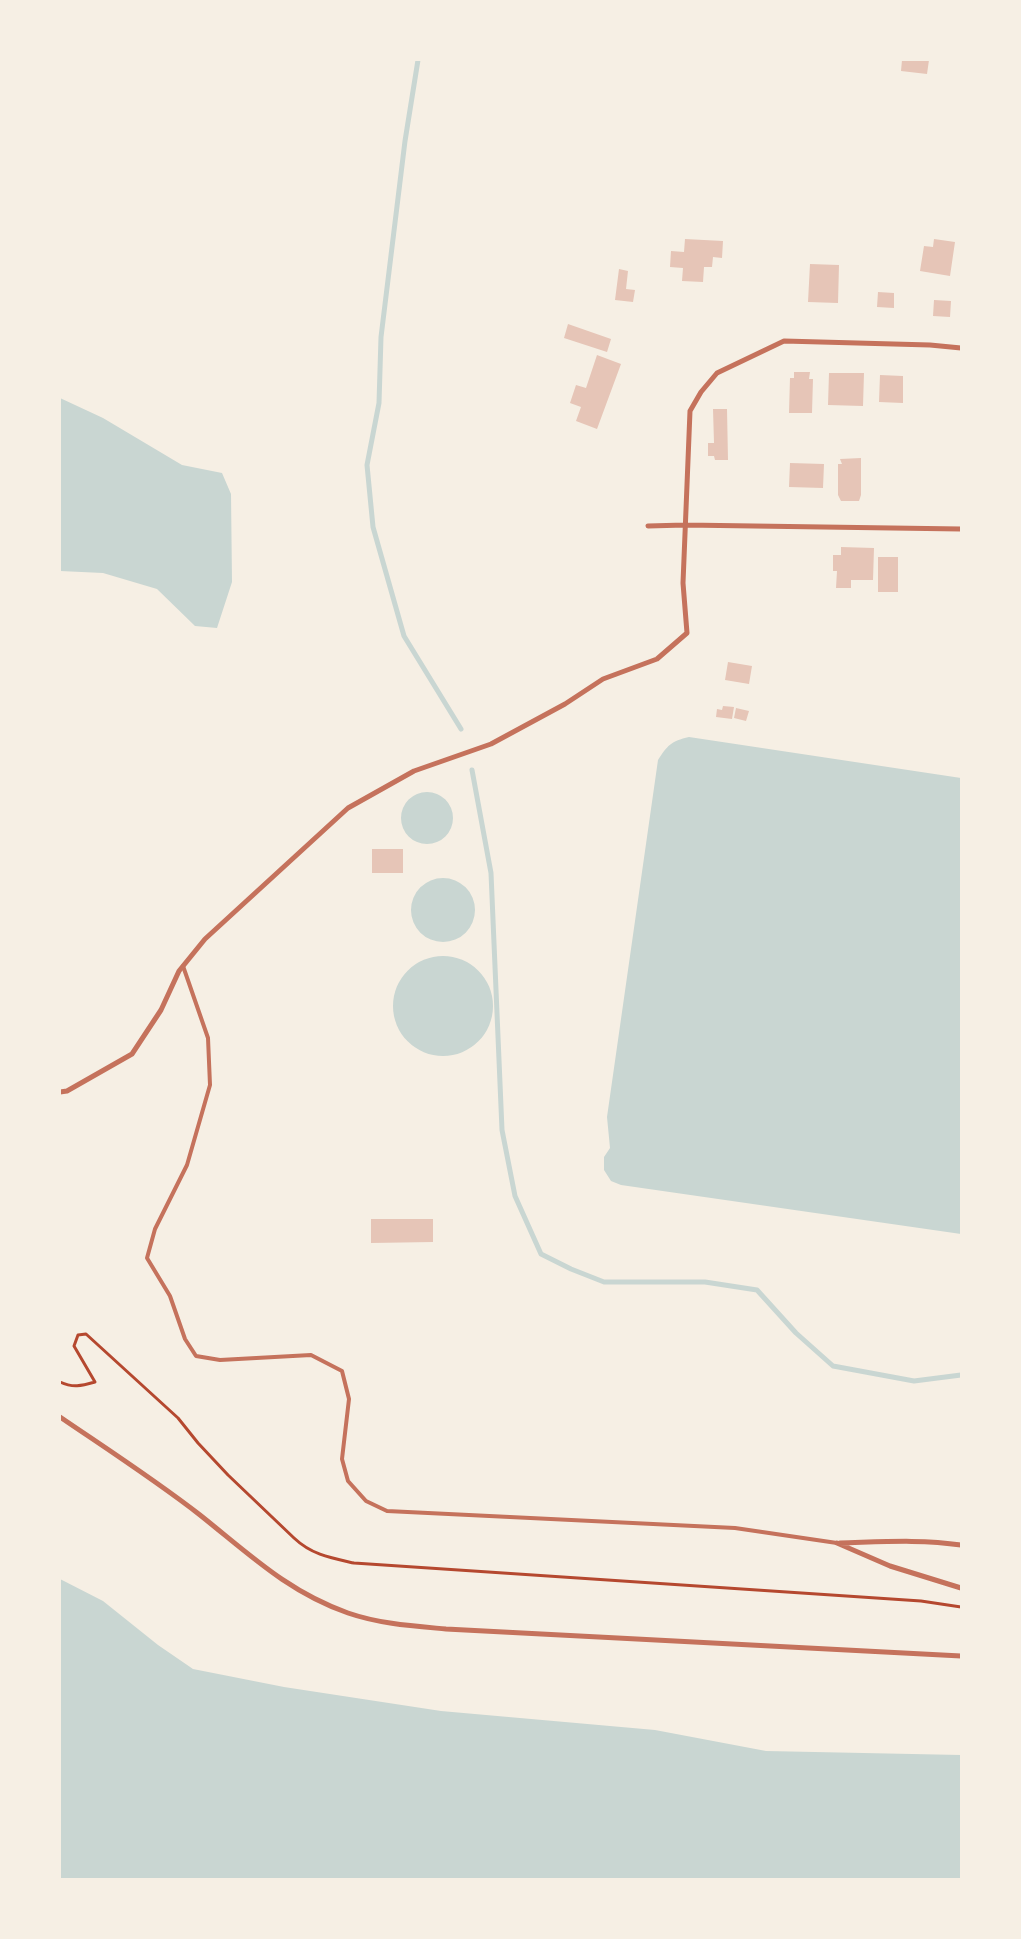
<!DOCTYPE html>
<html>
<head>
<meta charset="utf-8">
<style>
	body { margin:0 }
	#map { position:relative; width:1021px; height:1939px; overflow:hidden; background:#f6efe4; font-family:"DM Sans",sans-serif }
	canvas { display:block }
	.frame { position:absolute; inset:0; border:61px solid #f6efe4; pointer-events:none }
</style>
</head>
<body>
<div id="map">
<canvas width="1021" height="1939"></canvas>
<div class="frame"></div>
</div>
<script>
const c = document.querySelector('canvas').getContext('2d');
c.lineJoin = 'round';
function fillPath(path, color) { c.fillStyle = color; c.fill(path, 'evenodd'); }
function strokePath(path, color, width, dash) { c.strokeStyle = color; c.lineWidth = width; c.lineCap = dash ? 'butt' : 'round'; c.setLineDash(dash || []); c.stroke(path); }
const water = new Path2D(`
	M60,398L103,418L182,465L222,473L231,494L232,582L217,628L195,626L157,589L103,573L60,571Z
	M689,737L961,778V1234L621,1185L611,1181L604,1170V1157L610,1148L607,1117L658,760C667,746 671,741 689,737Z
	M401 818a26 26 0 1 1 52 0a26 26 0 1 1-52 0Z
	M411 910a32 32 0 1 1 64 0a32 32 0 1 1-64 0Z
	M393 1006a50 50 0 1 1 100 0a50 50 0 1 1-100 0Z
	M60,1579L103,1601L158,1645L193,1669L284,1687L441,1711L655,1730L766,1751L961,1755V1879H60Z`);
const stream = new Path2D(`
	M418,60L405,141L381,337L379,403L367,465L373,527L404,636L461,729
	M472,770L491,873L502,1130L515,1196L541,1254L571,1269L604,1282H705L757,1290L796,1333L833,1366L914,1381L961,1375`);
const building = new Path2D(`
	M902,60H929L927,74L901,71Z
	M685,239L723,241L722,258L713,257L712,267H704L703,282L682,281L683,268L670,267L671,251L684,252Z
	M934,239L955,242L950,276L920,271L924,246L933,247Z
	M810,264L839,265L838,303L808,302Z
	M619,269L628,271L626,289L635,290L633,302L615,300Z
	M878,292L894,293V308L877,307Z
	M934,300L951,301L950,317L933,316Z
	M568,324L611,339L607,352L564,338Z
	M597,355L621,364L597,429L576,421L581,407L570,403L576,385L586,388Z
	M794,372H810L809,379H813L812,413H789L790,378H794Z
	M829,373H864L863,406L828,405Z
	M880,375L903,376V403L879,402Z
	M713,409H727L728,460H715L714,456H708V443H714Z
	M861,458V495L859,501H841L838,495V464H842L840,459Z
	M790,463L824,464L823,488L789,487Z
	M841,547L874,548L873,580H851V588H836L837,571H833V555H841Z
	M878,557H898V592H878Z
	M728,662L752,666L749,684L725,680Z
	M723,706L734,707L732,719L716,717L717,709L722,710Z
	M736,708L749,711L746,721L734,718Z
	M372,849H403V873H372Z
	M371,1219H433V1242L371,1243Z`);
const path = new Path2D(`
	M60,1382C73,1388 81,1386 95,1382L74,1346L78,1335L86,1334L178,1418L198,1443L228,1475L294,1538C312,1555 331,1558 354,1563L921,1601L961,1607`);
const service = new Path2D(`
	M183,966L208,1038L210,1085L187,1165L155,1229L147,1258L170,1296L185,1339L196,1356L220,1360L311,1355L342,1371L349,1399L342,1459L348,1481L366,1501L387,1511L735,1528L837,1543`);
const minor = new Path2D(`
	M648,526L685,525L961,529
	M60,1092L67,1091L132,1054L161,1010L179,971L205,939L348,808L414,771L491,744L565,704L603,679L657,659L687,633L683,583L690,411L701,392L717,373L784,341L930,345L961,348
	M60,1417C107,1449 155,1480 200,1515C249,1554 288,1592 348,1613C380,1624 413,1626 446,1629L961,1656
	M837,1543L890,1566L961,1588
	M840,1543C880,1542 921,1539 961,1545`);
fillPath(water, '#c9d6d2');
strokePath(stream, '#c9d6d2', 5);
fillPath(building, '#e6c5b7');
strokePath(path, '#b5482f', 3);
strokePath(service, '#c5725c', 4);
strokePath(minor, '#c5725c', 5);
</script>
</body>
</html>
